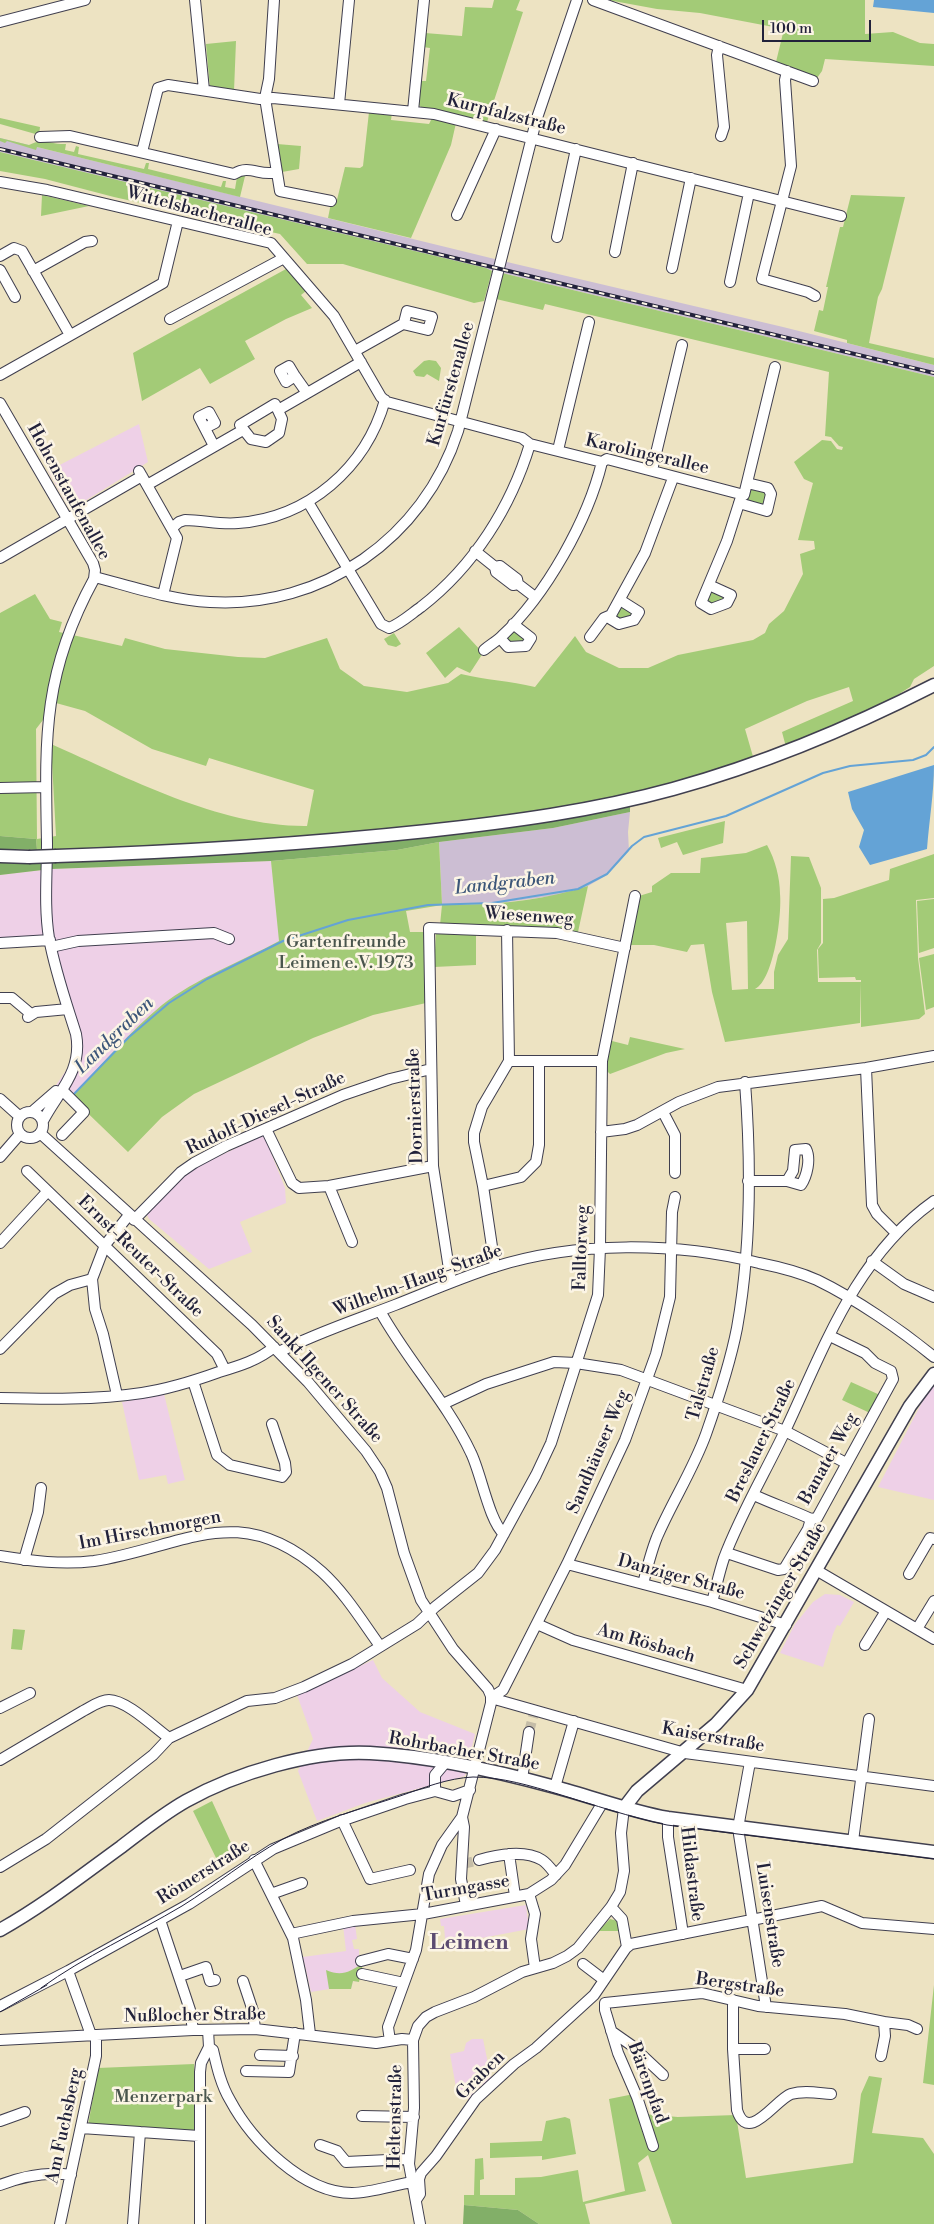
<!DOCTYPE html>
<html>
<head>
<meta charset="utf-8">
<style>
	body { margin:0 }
	#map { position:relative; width:934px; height:2224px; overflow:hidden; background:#ede3c2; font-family:"Libre Bodoni",serif }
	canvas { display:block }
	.scale { position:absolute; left:762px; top:20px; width:109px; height:22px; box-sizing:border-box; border:2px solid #22223b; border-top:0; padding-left:6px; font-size:15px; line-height:18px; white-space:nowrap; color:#22223b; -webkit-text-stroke:4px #fcf5e5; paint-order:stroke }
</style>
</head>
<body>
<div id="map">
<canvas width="934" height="2224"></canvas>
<div class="scale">100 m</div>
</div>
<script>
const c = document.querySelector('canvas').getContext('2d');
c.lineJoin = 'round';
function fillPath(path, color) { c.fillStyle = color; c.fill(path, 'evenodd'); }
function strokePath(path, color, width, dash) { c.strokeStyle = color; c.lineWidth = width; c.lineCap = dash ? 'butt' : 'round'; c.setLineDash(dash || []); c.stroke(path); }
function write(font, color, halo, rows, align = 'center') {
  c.font = font + ' "Libre Bodoni",serif'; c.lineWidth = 5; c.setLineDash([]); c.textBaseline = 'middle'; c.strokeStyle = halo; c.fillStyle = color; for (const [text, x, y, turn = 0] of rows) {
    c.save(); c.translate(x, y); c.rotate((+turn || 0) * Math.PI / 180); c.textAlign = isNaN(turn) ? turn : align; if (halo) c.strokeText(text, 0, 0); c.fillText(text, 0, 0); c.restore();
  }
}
const built = new Path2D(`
	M139,424L148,462L80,504L78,503L69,508L48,471Z
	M271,861L280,941L192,986L162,1005L117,1049L71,1097L56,1085L72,1062L70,1029L47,946L0,947V875L51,869Z
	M264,1135L285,1188L286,1203L240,1222L252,1252L209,1269L149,1219L146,1213L183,1176L196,1167Z
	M934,1379V1500L878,1487Z
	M164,1394L185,1480L168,1484L166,1475L139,1480L122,1402Z
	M825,1594L840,1595L854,1602L840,1626L837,1625L833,1634L823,1667L780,1653L795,1624L813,1602Z
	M373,1660L382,1678L420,1712L475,1734L465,1776L365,1803L317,1821L298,1771L313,1739L297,1695Z
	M526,1905L529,1929L456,1943L446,1951L444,1926H441L440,1919Z
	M355,1924L357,1939L352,1940L354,1949H359V1982L353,1981L351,1989H329L311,1992L303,1957L346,1951L343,1925Z
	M472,2039H483L491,2078L478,2088L469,2099L457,2093L450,2054L464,2051L466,2043Z`);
const industrial = new Path2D(`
	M0,138L507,262L783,327L934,365V377L0,152Z
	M630,812L628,832L629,851L607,875L588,886L560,895L492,904H442L439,842L553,828Z`);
const green = new Path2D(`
	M494,0H520L516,10L523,12L487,122L421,107L418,104L421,81H426L430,48L423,47L425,33L462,36L465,7L492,8Z
	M608,0H865V34L893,32L920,43L934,44V66L825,59L822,71L817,78L775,66L784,29L700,13L657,9Z
	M236,41L234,91L210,88L206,44Z
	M369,112L392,113L391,120L429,124L432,118L456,123L451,145L411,238L328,218L331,203L336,204L345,167L360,168L363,166Z
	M0,118L40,127L39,135L0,124Z
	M0,138L29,145C43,137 51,145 66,144L65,150L74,152L76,146L79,147L78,154L144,169L146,163H149L148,169L221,187L223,181H226L225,187L235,189L237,177L246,172L240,197L37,147L36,150L7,141L5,143L0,141Z
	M277,144L301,146L299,169L282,172Z
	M0,152L486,268L492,271L484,301L474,303L343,264H307L280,234L114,197L45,179L0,171Z
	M42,195L89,206L41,216Z
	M851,195L905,197L882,289L878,297L869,343L934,358V365L847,343V340L814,331L819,310L823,311L828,287H826L840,227H843Z
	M286,269L306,291L301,295L312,308L286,319L245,341L255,359L210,384L200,368L142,401L133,353Z
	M502,273L934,377V666L914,679L910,687L880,706L786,747L782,732L853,701L849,687L807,701L745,729L754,760L702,776L595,803L399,830L250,842L75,851L37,850L36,839L0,836V613L35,594L50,619L62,622L59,632L122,646L125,638L165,649L238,657L265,658L327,638L340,669L364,686L407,692L448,683L461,674C486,680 510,681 535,687L575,636L586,652L619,668H648L678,655L753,640L765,633L769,624L784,611L803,574L800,554L815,549L814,541L798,540L813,483L804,479L794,462L822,440L831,441L837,449L842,450L843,447L839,446L831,437L825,436L829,372L545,304L543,310L496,299ZM56,703L85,711L152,749L206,766L209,758L314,790L307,826C221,827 128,778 51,744L56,836L37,839L36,729Z
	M429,360L436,361L441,368L439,381L427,374L424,377L416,376L413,371L424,361Z
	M749,487L767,491L763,506L746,501Z
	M712,591L725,597L722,601L711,605L706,603Z
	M620,605L633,613L630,618L619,620L613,616Z
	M459,627L483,653L470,673L457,667L445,678L426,653Z
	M514,630L525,638L522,643L509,644L505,640Z
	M394,633L401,644L396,647L388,645L384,639Z
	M725,821L723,843L683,855L677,842L661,848L658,838Z
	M439,842L442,904C492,906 541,901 588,886L578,932L547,928L440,925L442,905L406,911L410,932H424L426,1003L373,1015L313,1038L194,1094L162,1117L128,1152L71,1097C100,1067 129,1032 162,1005C195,979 242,961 279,941L271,861L397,850Z
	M767,845C775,859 780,878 780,894C782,914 774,980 755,989H774V972L778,955L788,939L791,856L809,857L821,888V943L817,950L818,982H861L860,1023L725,1042L712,992L704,944L691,945L687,952L654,945H630L639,896L652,892V886L671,873H700L701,858L746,853ZM747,921L748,989L732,990L726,923Z
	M934,854V898L916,900L918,958L925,1014L919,1019L861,1027V980H856L855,977L819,978L818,949L823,943V899L834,898L889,880L890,869Z
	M934,899V948L919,953L917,901Z
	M436,933H476V965L434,967Z
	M934,954V1007L926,1010L919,958Z
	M630,1037L685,1049L666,1053L610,1074L604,1068L608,1040L628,1045Z
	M851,1382L880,1395L870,1413L842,1400Z
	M13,1629L25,1630L22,1650L11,1649Z
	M212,1801L238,1858L221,1868L193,1811Z
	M610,1919L618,1921L620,1931H598Z
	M363,1963L359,1982L353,1981L351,1989H329L326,1970C342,1977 349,1972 363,1963Z
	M934,1985V2085L923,2083Z
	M194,2064L196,2133L88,2126L98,2068Z
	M869,2076L882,2078L872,2133L923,2138L934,2154V2224H672L648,2155L638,2163L646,2191L585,2204L590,2224H539L518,2210L464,2205V2195H474L475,2159L483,2158L484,2179L480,2180V2195H515V2178L541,2177L578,2170L583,2202L625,2191L609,2099L634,2094L643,2114L678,2117L736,2115L746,2178L853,2163L861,2094Z
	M565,2117L570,2119L576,2154L542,2160V2156L490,2158V2143L542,2141L546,2121Z`);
const forest = new Path2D(`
	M630,805V812L553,828L439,842L397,850L271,861L51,869L0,875V861L200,856L274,851Z
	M0,836L36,839L37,850L0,849Z
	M464,2205L518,2210L539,2224H463Z`);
const water = new Path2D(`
	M874,0H934V13L873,7Z
	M934,765C934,793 929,821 927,849L870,865L859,847L864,830L852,809L848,792Z`);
const stream = new Path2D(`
	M73,1095L129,1037L169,1003L207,979L283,941L348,920L428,905L492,903L578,889L607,874L632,846L644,837L726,816L823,773L850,766L913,760L926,755L934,747`);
const minorTunnel = new Path2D(`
	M529,1732L534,1713
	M463,1864L479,1860`);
const minor = new Path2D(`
	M195,0L204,90
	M274,0L269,79L265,98L280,191L331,201
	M593,0L813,81
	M0,22L85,0
	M719,46L717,55L724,127L721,136
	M787,71L785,80L791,166L762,279L808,292L815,296
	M339,104L349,0
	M413,111L424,0
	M40,137L70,136L234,174C250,164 260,177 277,172
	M142,152L158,88L168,85L260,99L273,98L434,114L841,216
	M0,182L47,190L271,243L334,316L381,397L387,402L522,438L530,444L602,462L607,459L744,495L775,367
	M457,215L496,129
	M557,237L576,149
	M615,252L633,163
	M0,256L14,248L22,251L70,335
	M672,268L691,178
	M0,270L15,297
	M33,271L85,242L92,241
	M730,282L749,193
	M170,319L284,258
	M355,351L403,324L428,330L432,317L407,311L404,323
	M0,375L163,283L178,221
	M295,376L289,366L280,371L286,382L295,376L307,393
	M0,403L93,563L95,570L94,579C42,674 45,739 47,843C47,875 44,907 49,938C55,971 66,1002 76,1034C83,1071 58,1092 43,1121
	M275,404L282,419L279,433L266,442L251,439L240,425Z
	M278,410L361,362
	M205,428L215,423L209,412L199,417L214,446
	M558,450L589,322
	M652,470L682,345
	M139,471L177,538L163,595
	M147,485L243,430
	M308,502L381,624L389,628C400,624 411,614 421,607C474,566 511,507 530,444
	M739,503L767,511L771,494L768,488L747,483
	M172,528L179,522L185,520C203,520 220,525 238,523C308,518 366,468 385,400
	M475,551L495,567L496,572L513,585L518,584L535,597
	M0,558L142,476
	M495,567L500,566L517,579L518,584
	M95,577C133,587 171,600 210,602C322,609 424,538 458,431L536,121L577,0
	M709,585L731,595L727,603L711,609L701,603L727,541L742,494
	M611,615L609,618L619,624L634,620L639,612L620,600
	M590,637L604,618L611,615L645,553L673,478
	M500,638L508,647L526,646L531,638L513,624
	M484,650C490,645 497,641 502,636C546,595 588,520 602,462
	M0,788L46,787
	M0,943L50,940
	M51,947L78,941L214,933L229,939
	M0,998H12L31,1014
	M28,1017L36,1012L68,1009
	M509,1061H602
	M866,1068L872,1205L877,1214L896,1233
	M0,1099L19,1116
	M33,1111L56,1091
	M17 1125a13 13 0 1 1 26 0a13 13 0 1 1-26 0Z
	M663,1112L675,1135V1173
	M266,1129L292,1183L299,1188L329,1186L433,1166
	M601,1132L625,1129L637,1125L679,1102L718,1087L866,1068L934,1056
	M40,1133L252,1325L308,1382L366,1451L380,1472L387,1488L404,1553L421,1600L453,1649L488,1689L491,1696V1703L462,1817L442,1845L429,1874L416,1950L388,2027L390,2041
	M62,1135L84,1112L63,1091
	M0,1157L20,1134
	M27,1171L217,1354L225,1370
	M748,1181H787L801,1185C807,1176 811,1159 806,1149L795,1150L793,1171L787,1181
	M329,1186L352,1242
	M483,1186L521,1177L536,1162L539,1145V1061
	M134,1220L181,1172L194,1163L226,1146L343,1095L390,1079L431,1069
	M0,1243L47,1192
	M872,1261L904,1284L934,1297
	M495,1267L483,1186L474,1142V1133L482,1107L509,1061L507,930
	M451,1282L433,1166L429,928L557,933L625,948
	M380,1311C407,1360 447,1402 471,1453C481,1473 489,1521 504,1534
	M0,1349L54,1294L70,1285L92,1279
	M279,1352C316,1333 356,1320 395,1305C428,1292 460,1278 494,1267C576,1241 676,1242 759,1263C779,1267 799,1272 817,1280C856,1299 901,1330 934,1357
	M193,1381L217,1455L230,1465L282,1477L286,1472L285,1463L272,1424
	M117,1395L103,1334L95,1309L92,1279L105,1245L129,1215
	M0,1398C46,1399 96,1400 142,1393C168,1389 194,1381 219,1372C239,1366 259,1360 274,1347
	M443,1404L486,1384L554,1362L576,1363L621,1370L785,1431L846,1463
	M754,1495C773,1504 792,1510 811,1519
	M727,1553L778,1570L784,1569L808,1529L811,1519L817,1518L893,1379L891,1371L875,1363L865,1353L830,1336
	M0,1556C31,1561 63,1565 94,1561C185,1547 238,1498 322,1572C345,1593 362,1621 380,1646
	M24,1560L38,1512L41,1488
	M567,1564L712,1602L786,1625
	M816,1570L934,1639
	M909,1574L930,1538L934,1539
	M643,1584C647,1568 651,1552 657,1537C672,1502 693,1470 706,1434C718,1400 730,1364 737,1328C751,1250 751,1161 745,1082
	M712,1602C716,1588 719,1573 724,1558C740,1515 765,1473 785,1431C824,1348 856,1256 934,1201
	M537,1624L573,1640L747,1690
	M917,1629L934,1601
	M865,1645L886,1611
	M491,1698L503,1690L567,1564L625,1440L656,1354L670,1297L672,1212L675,1197
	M491,1698L685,1753L934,1786
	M0,1708L30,1693
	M0,1760L83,1711C91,1707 100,1700 109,1700C126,1700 154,1727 169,1738
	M750,1762L738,1828L766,2007
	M522,1779L529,1732
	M555,1787L574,1721
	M435,1791V1775L445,1763
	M462,1817L464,1827L461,1879L466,1905
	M668,1818V1837L683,1934
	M342,1820L370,1879L410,1870
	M853,1841L869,1719
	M509,1854L515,1896
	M254,1860L293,1938L306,2000L310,2034
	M479,1860C497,1855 524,1849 542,1860C547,1863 552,1870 556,1875
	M0,1867L46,1839L153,1755L169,1738L247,1701L275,1698L304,1687L352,1664L417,1624L435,1607L478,1573L495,1550L536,1475L551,1443L598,1295L600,1248L602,1061L635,896
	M271,1894L302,1883
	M529,1894L535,1914L531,1939L535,1968
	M611,1907L622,1919L627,1947
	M160,1920L190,2010L193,2030
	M291,1934L353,1921L423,1914L529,1894L551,1880L565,1865L603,1802
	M361,1961L388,1954L413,1959
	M583,1964L604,1980
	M68,1971L91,2035
	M362,1974L404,1983
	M180,1976L206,1967L210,1981L215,1980
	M243,1981L253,2011L255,2029
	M733,2000V2049H765
	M605,2003L702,1993L758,2006L845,2014L884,2022L885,2036L881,2056
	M605,2003V2010L618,2053L637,2097L653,2146
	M0,2006L68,1971L189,1904L273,1849L338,1822L405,1799L435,1791L453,1796L470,1790
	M884,2022L908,2025L917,2029
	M611,2031L631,2045L663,2075
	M0,2040L193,2030L255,2029L376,2043L402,2039L413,2040
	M209,2047L213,2050C217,2067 221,2085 230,2100C252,2141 303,2193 352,2193C370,2193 394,2185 412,2182
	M733,2049L737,2110C748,2145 776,2099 791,2094C804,2090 818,2093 831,2094
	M260,2055L293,2056
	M246,2071L289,2072L295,2033
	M362,2116L414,2117
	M0,2121L25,2112
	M81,2128L199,2136
	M320,2145L337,2151L346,2162L409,2159
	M0,2185C23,2176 47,2171 71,2175
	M416,2200L420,2194L419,2179L421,2173L436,2156L476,2099L514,2064L536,2048L594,1995L626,1948L631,1944L822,1906L862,1923L934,1929
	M60,2224L96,2056V2035
	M133,2224L140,2132
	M200,2224V2072L201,2063L209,2047L208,2030
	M420,2224L409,2164L414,2108L413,2040L418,2026L426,2017L435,2012L474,1997L522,1972L553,1963L567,1956L578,1948L611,1907L620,1892L624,1871L621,1833L624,1808`);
const major = new Path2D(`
	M0,856L29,857
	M56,856C180,852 304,844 427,831C510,822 593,811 673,789C763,764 852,727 934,685
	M624,1808L637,1791L716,1724L747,1690L910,1406L934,1374
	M0,1930C43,1906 81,1876 121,1847C142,1831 163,1814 186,1801C236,1773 312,1750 370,1753C428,1756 500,1772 555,1787C593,1797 629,1811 668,1818L934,1852`);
const tram = new Path2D(`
	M41,1988C85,1956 135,1934 182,1906C216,1885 247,1859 283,1839C319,1820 361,1809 400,1796C423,1788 448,1778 473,1777C502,1777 531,1786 558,1794C594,1805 630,1817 667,1825L934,1859
	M0,2012L47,1985`);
const rail = new Path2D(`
	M0,149L934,373`);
const majorBridge = new Path2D(`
	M29,857L56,856`);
const streetNames = [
	["Kurpfalzstraße",506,115,14],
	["Wittelsbacherallee",199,212,15],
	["Kurfürstenallee",452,384,-74],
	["Karolingerallee",647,455,13],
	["Hohenstaufenallee",68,492,61],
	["Wiesenweg",529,917,4],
	["Dornierstraße",416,1106,-92],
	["Rudolf-Diesel-Straße",266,1114,-25],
	["Falltorweg",582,1248,-88],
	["Ernst-Reuter-Straße",140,1257,44],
	["Wilhelm-Haug-Straße",418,1281,-20],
	["Sankt Ilgener Straße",324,1380,48],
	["Talstraße",704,1384,-74],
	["Breslauer Straße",762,1441,-64],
	["Sandhäuser Weg",599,1452,-67],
	["Banater Weg",829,1459,-61],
	["Im Hirschmorgen",150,1531,-11],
	["Danziger Straße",681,1578,15],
	["Schwetzinger Straße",781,1596,-60],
	["Am Rösbach",646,1644,16],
	["Kaiserstraße",713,1738,10],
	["Rohrbacher Straße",464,1752,10],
	["Römerstraße",204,1873,-32],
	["Hildastraße",691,1874,83],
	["Turmgasse",466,1889,-10],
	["Luisenstraße",769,1915,81],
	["Bergstraße",740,1986,8],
	["Nußlocher Straße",195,2016,-1],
	["Graben",481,2076,-45],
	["Bärenpfad",647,2083,70],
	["Heltenstraße",396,2117,-89],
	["Am Fuchsberg",65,2126,-78]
];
const parkNames = [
	["Gartenfreunde",346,943],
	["Leimen e.V. 1973",346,964],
	["Menzerpark",163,2098]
];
const waterNames = [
	["Landgraben",505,884,-6],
	["Landgraben",115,1036,-44]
];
const districtNames = [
	["Leimen",469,1944]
];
fillPath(built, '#eed0e7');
fillPath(industrial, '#ccbed3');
fillPath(green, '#a3cb77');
fillPath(forest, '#82af68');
fillPath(water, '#64a3d6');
strokePath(stream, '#64a3d6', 2);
strokePath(minorTunnel, '#c4bca7', 10, [10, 5]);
strokePath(minor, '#403f4f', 12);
strokePath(major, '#403f4f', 15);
strokePath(minor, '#fff', 10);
strokePath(major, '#fff', 12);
strokePath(tram, '#22223b', 1);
strokePath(rail, '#22223b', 4);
strokePath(rail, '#fcf5e5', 2, [5.5]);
strokePath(majorBridge, '#403f4f', 15, []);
strokePath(majorBridge, '#fff', 12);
write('18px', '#22223b', '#fcf5e5', streetNames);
write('18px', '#49554d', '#fcf5e5', parkNames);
write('italic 19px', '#3c5679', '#fcf5e5', waterNames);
write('bold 22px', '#5c4b71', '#fcf5e5', districtNames);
</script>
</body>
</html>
